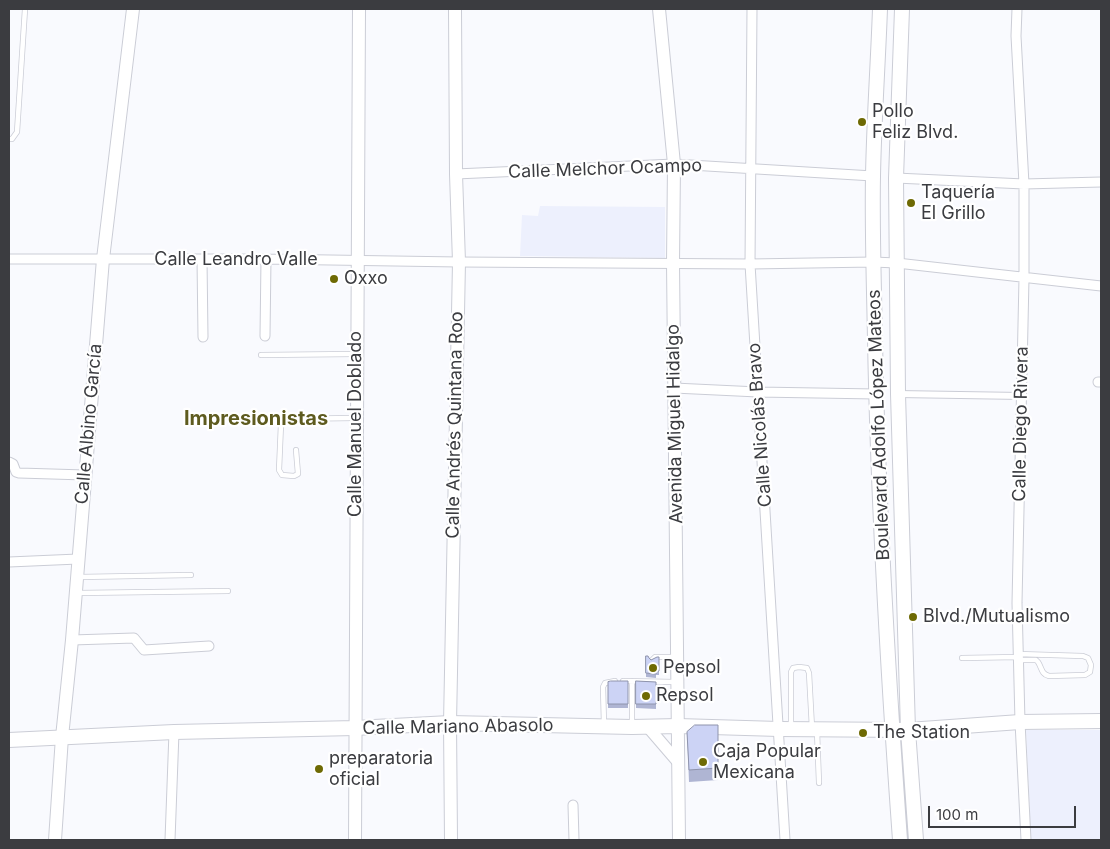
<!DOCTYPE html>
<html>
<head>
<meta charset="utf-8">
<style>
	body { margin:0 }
	#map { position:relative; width:1110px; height:849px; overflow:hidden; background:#f9fafe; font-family:Inter,sans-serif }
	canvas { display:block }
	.frame { position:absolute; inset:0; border:10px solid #3b3c40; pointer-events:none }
	.scale { position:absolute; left:928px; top:806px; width:148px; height:22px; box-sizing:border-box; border:2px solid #3b3c40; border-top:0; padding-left:6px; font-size:15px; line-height:18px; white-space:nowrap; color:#3b3c40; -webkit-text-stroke:4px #fff; paint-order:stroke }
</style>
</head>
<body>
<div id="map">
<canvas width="1110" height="849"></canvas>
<div class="frame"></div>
<div class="scale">100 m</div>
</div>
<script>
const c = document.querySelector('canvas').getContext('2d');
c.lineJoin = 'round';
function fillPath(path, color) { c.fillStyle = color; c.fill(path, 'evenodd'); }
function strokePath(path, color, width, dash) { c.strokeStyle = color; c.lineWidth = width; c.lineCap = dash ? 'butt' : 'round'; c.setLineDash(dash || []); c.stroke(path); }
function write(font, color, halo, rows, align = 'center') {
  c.font = font + ' Inter,sans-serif'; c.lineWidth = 4.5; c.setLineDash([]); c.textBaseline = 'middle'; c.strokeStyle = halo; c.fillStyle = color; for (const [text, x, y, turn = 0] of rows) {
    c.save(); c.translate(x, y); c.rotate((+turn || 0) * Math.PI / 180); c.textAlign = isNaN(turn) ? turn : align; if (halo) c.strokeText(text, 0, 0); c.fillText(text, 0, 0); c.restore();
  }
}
const built = new Path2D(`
	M540,206L665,207V258L520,256L522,215L538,216Z
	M1026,730H1101V840H1031Z`);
const service = new Path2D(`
	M9,139H12L17,132L25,9
	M261,355L355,354
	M296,450L298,474L294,476L282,475L279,470L281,424L284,419L355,418
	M79,577L191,575
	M77,593L228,591
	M1018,654L1083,656L1088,658L1091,665L1090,672L1085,675L1049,676C1041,674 1042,668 1038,662L1036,660H1019
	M962,658L1018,657
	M652,660L655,657H677
	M623,681L675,682
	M604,725L603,687L605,683L615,681
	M632,725V681
	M791,728V672L793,668L799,667L807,668L809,673L812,728
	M817,731L819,783`);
const pedestrian = new Path2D(`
	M898,394L1022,396`);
const minor = new Path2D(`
	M752,9L750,264L785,840
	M1017,9L1016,36L1024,184V278L1017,603L1020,722L1026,840
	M456,174L674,164L873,176
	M896,178L1024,184L1101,182
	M9,259H266L459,262L750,264L873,262L897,263L1101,286
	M202,259L203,337
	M265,336L266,259
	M1098,382H1101
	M674,388L758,392L876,394
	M9,462L13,464L16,472L19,473L85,475
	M9,562L78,559
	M72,640L134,638L144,650L209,646
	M573,805L574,840
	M170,840L174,732`);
const tertiary = new Path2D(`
	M647,726L678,762`);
const secondary = new Path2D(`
	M659,9L674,164L673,263L679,840
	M55,840L62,737L72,640L103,259L133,9
	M355,840L359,9
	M451,840L450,723L459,262L456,174L455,9`);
const primary = new Path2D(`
	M880,9C878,64 874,120 873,176C872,230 874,285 875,339C878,506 888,674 900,840
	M902,9L896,178L898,394L908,730L916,840
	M9,740L174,732L355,728L450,723L632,727L678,726L779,729L908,730L1020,722L1101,721`);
const wall = new Path2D(`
	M646,656L651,660L659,657V675H656V678L646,677Z
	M628,681V708H608V682Z
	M636,681L656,682V709L636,708Z
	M718,725V780L689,782L687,732Z`);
const building = new Path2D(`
	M646,656H648L649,658L651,660L657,657H659V671H656V674L646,673Z
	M611,681H628V704H608V682Z
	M636,681L656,682V704H636Z
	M695,725H718V768L689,770L687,732Z`);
const markers = [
	[862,122,5,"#6e6a04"],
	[911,203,5,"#6e6a04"],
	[334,279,5,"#6e6a04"],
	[913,617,5,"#6e6a04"],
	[653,668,5,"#6e6a04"],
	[646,696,5,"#6e6a04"],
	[863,733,5,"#6e6a04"],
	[703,762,5,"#6e6a04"],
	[319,769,5,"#6e6a04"]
];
const poiNames = [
	["Pollo",872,112],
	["Feliz Blvd.",872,133],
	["Taquería",921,193],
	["El Grillo",921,214],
	["Oxxo",344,279],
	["Blvd./Mutualismo",923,617],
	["Pepsol",663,668],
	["Repsol",656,696],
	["The Station",873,733],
	["Caja Popular",713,752],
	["Mexicana",713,773],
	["preparatoria",329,759],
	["oficial",329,780]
];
const streetNames = [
	["Calle Melchor Ocampo",605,169,-2],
	["Calle Leandro Valle",236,260],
	["Calle Albino García",89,424,-85],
	["Calle Manuel Doblado",356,424,-90],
	["Avenida Miguel Hidalgo",675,424,-91],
	["Calle Diego Rivera",1021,424,-89],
	["Calle Andrés Quintana Roo",455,425,-89],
	["Calle Nicolás Bravo",760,425,-94],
	["Boulevard Adolfo López Mateos",879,425,-92],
	["Calle Mariano Abasolo",458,727,-1]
];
const quarterNames = [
	["Impresionistas",256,419]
];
fillPath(built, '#edf0fd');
strokePath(service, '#cbcdd6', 6);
strokePath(pedestrian, '#cbcdd6', 8);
strokePath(minor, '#cbcdd6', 11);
strokePath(tertiary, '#cbcdd6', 13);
strokePath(secondary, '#cbcdd6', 14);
strokePath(primary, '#cbcdd6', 16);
strokePath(service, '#fff', 4.5);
strokePath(pedestrian, '#fff', 6);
strokePath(minor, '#fff', 9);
strokePath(tertiary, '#fff', 11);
strokePath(secondary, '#fff', 12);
strokePath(primary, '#fff', 14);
fillPath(wall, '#afb5d3');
fillPath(building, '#ccd3f5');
strokePath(building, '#8f94ac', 1);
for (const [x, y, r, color] of markers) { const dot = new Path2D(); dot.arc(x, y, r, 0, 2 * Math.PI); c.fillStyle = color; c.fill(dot); strokePath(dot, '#fff', 2); }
write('18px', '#3b3c40', '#fff', poiNames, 'left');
write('18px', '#3b3c40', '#fff', streetNames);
write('bold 20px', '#5e5b1f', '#fff', quarterNames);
</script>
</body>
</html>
